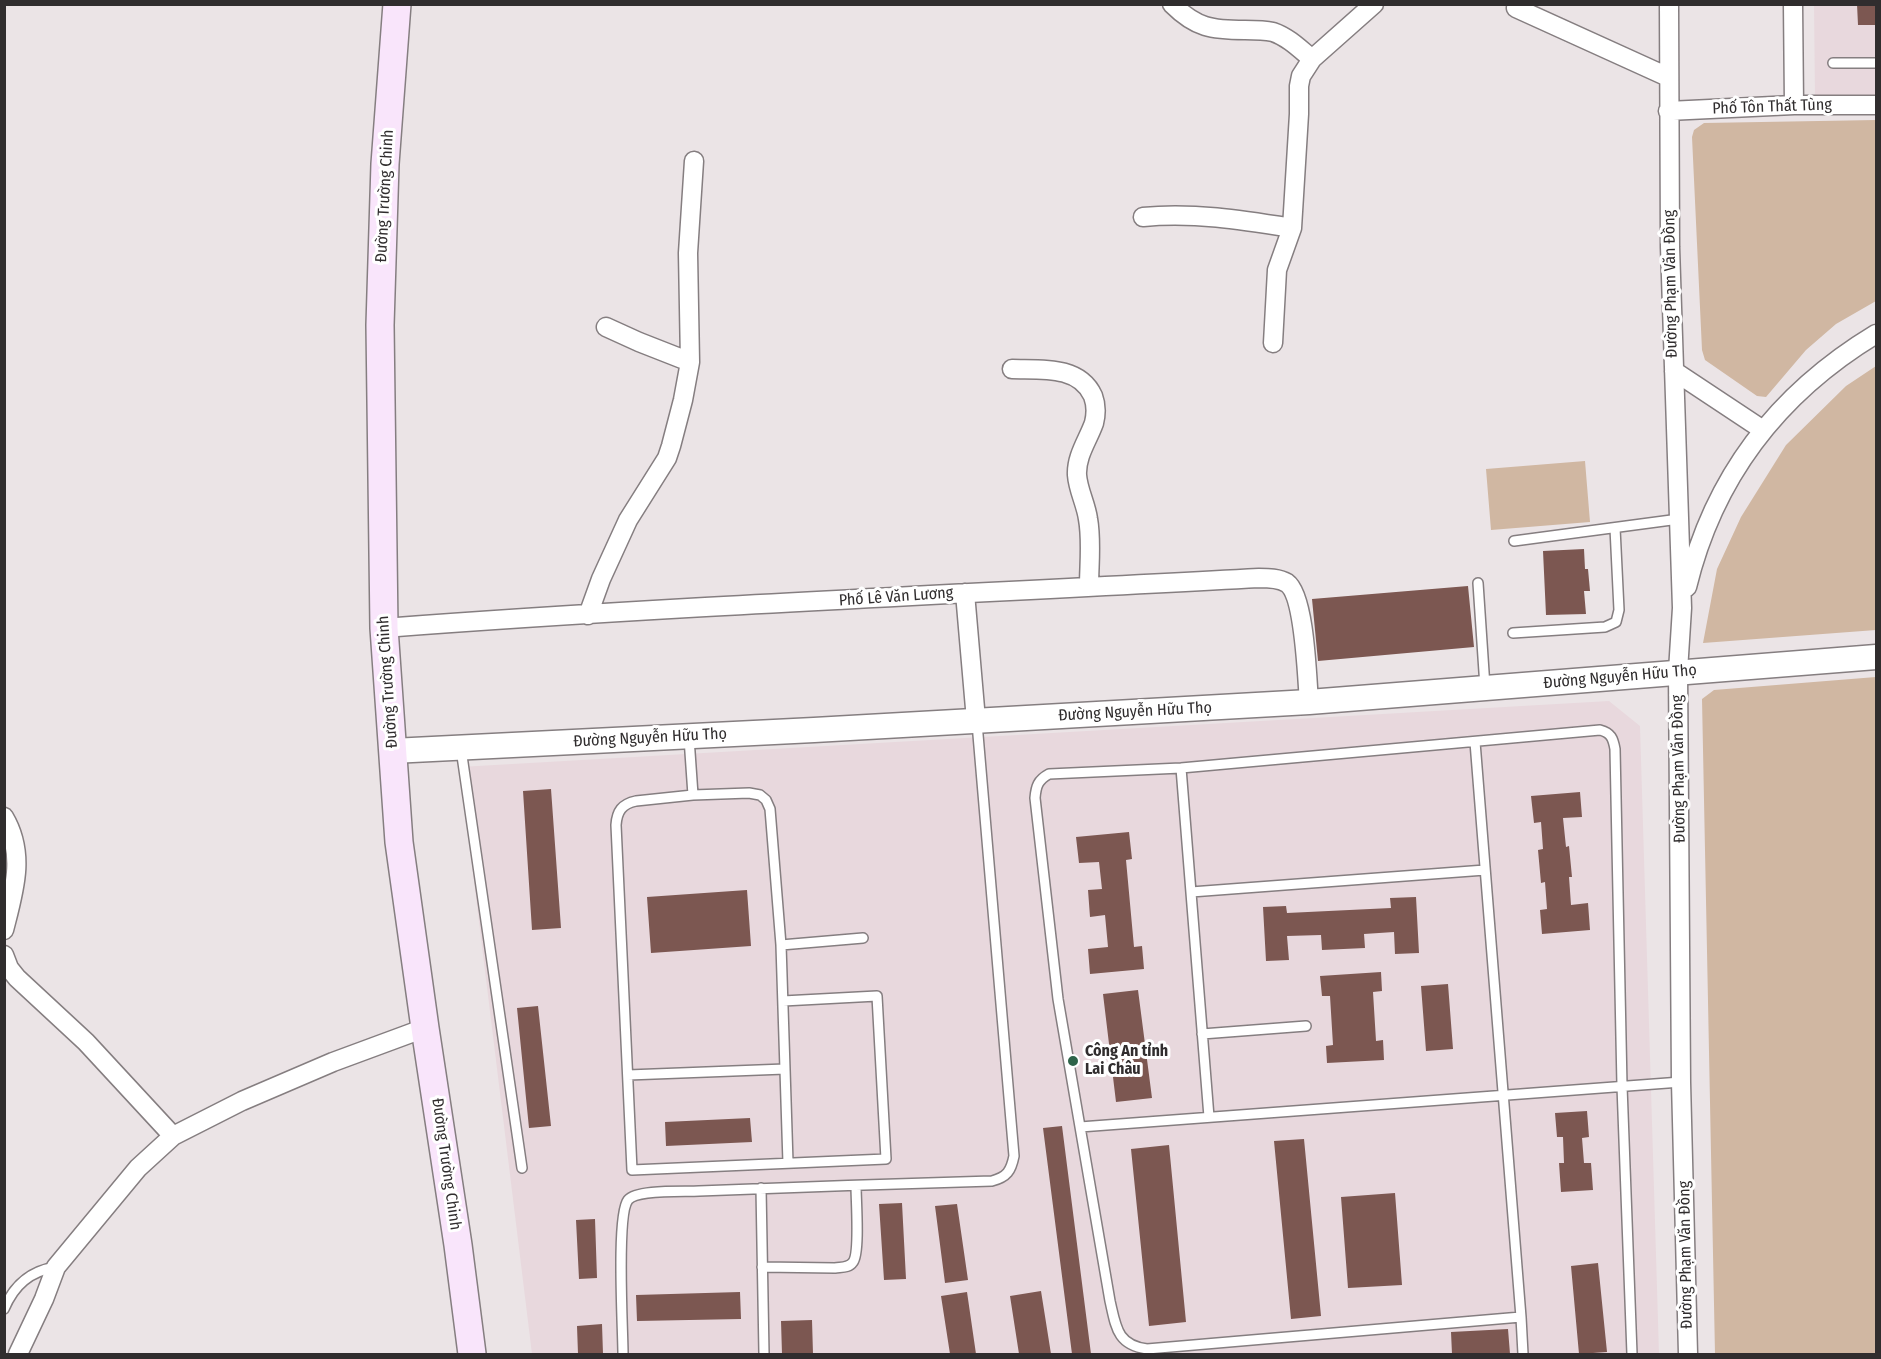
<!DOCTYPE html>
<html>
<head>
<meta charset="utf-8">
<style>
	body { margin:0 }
	#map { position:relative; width:1881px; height:1359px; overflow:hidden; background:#ebe4e6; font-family:"Fira Sans Condensed",sans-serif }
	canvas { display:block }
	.frame { position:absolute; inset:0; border:6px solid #302d2e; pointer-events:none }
</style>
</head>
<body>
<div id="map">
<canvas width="1881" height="1359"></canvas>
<div class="frame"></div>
</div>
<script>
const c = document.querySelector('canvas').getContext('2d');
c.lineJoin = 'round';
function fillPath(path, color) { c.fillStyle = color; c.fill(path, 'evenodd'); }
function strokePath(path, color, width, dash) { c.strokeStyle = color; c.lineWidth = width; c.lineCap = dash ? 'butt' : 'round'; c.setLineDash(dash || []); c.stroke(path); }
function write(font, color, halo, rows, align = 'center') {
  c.font = font + ' "Fira Sans Condensed",sans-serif'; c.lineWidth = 6; c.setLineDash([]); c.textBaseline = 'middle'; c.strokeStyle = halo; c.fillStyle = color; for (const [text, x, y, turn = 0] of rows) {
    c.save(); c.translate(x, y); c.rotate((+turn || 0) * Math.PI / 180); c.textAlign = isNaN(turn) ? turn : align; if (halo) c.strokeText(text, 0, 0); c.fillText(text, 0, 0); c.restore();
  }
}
const built = new Path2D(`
	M1814,5H1876V99L1815,98Z
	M1609,701L1640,726L1659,1354H532L460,767Z`);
const green = new Path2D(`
	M1876,120V301L1836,324L1806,350L1766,397L1757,396L1705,360L1702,350L1692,137L1694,130L1704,123Z
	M1876,366V630L1703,643L1717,569L1741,517L1786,445L1846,386Z
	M1585,461L1590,522L1491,530L1486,469Z
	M1876,677V1354H1715L1702,699L1714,690Z`);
const building = new Path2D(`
	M1857,4H1876V25H1858Z
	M1584,549L1585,569H1588L1590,591H1584L1586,614L1546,615L1543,551Z
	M1468,586L1474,647L1318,661L1312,599Z
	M551,789L561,928L532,930L523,791Z
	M1580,792L1582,817L1563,818L1566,847L1569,846L1572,877H1569L1571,905L1588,903L1590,930L1542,934L1540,910L1547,909L1545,882L1541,883L1538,850L1543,849L1541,822L1534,823L1531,796Z
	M1129,832L1132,859L1126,860L1134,947L1142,946L1144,969L1090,974L1088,949L1108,947L1105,915L1090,917L1088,890L1102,889L1099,862L1079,863L1076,837Z
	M747,890L751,946L651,953L647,897Z
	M1416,897L1419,953L1395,954L1394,932L1364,934L1365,948L1322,950L1321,935L1287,936L1289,960L1266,961L1263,907L1286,906L1287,913L1391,908L1390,898Z
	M1381,972L1382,991L1373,992L1376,1041L1383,1040L1384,1060L1327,1063L1326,1046L1333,1045L1330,996H1322L1320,976Z
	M1448,984L1453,1049L1426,1051L1421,986Z
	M1138,990L1152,1098L1116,1102L1103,994Z
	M538,1006L551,1126L529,1128L517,1008Z
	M1587,1111L1589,1137L1582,1138L1584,1163H1591L1593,1190L1561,1192L1559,1163H1564L1563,1137H1557L1555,1113Z
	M750,1118L752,1142L666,1146L665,1122Z
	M1062,1126L1091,1354H1072L1043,1128Z
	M1304,1139L1321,1316L1291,1319L1274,1141Z
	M1169,1145L1186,1322L1149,1326L1131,1149Z
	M1395,1193L1402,1285L1348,1288L1341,1197Z
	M902,1203L906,1279L884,1280L879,1204Z
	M957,1204L968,1280L945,1283L935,1206Z
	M595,1219L597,1278L579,1279L576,1220Z
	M1598,1263L1607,1352L1579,1354L1571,1266Z
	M1041,1291L1051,1354H1019L1010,1296Z
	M740,1292L741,1319L637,1321L636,1295Z
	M967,1292L976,1354H950L941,1296Z
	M812,1320L813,1354H782L781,1321Z
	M602,1324L603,1354H578L577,1326Z
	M1508,1329L1510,1354H1452L1451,1332Z`);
const service = new Path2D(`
	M1833,63H1876
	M1514,541L1679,519
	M1478,583L1485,687
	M1513,633L1605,627L1616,622L1619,610L1615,528
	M689,738L693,795
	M1475,742L1521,1317L1523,1354
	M461,749L522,1168
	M1181,768L1209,1117
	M1191,892L1485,870
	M781,945L863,938
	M783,1001L877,996L886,1159L632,1170L616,825C617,811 622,804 636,801L693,795L749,793L760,795L766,800L770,809L781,945L788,1163
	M1202,1034L1306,1026
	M628,1075L785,1069
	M1080,1127L1681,1082
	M761,1188L764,1354
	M762,1267L835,1268C842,1267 849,1268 853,1262C860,1253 856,1200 856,1186
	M4,1309C14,1285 30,1271 56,1267
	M1521,1317L1147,1349C1117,1345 1116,1327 1110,1301L1058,999L1035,798C1036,786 1038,780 1049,774L1181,768L1600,730C1611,733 1613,738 1615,749L1622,1086L1632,1354
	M623,1354C623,1329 616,1215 628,1200C637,1189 685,1192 699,1191C797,1187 894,1184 992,1181C1007,1177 1011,1171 1014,1156L977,723`);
const minor = new Path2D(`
	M1172,4C1196,28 1212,30 1245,30C1254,30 1264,30 1273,32C1288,37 1300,49 1312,59
	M1669,4L1670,247L1682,608L1678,671L1681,1082L1688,1354
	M1793,4L1794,105
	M1516,8L1668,77
	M1668,111L1794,105H1876
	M1143,217C1193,212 1242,220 1292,228
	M606,327L639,342L690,362
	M1273,343L1277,270L1292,228L1299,114V86L1301,76L1312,59L1374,4
	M1012,369C1040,370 1079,365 1093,396C1096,404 1096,415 1094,423C1088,440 1076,456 1077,475C1078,490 1086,504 1088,519C1092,541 1089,565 1089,587
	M1674,371L1763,430
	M1687,587C1714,476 1780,392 1876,334
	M965,593L976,720
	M588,615L601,579L628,520L667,458L671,446L683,400L690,362L688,253L694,161
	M384,628C675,606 967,594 1259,578C1268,578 1279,578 1287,583C1305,596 1307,679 1309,702
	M4,817C26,854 14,891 4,930
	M4,955L9,968L17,978L86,1042L173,1136
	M18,1354L44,1299L56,1267L138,1168L173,1136L242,1101L333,1062L425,1028`);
const tertiary = new Path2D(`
	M392,751L814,730L1309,702L1876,657`);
const secondary = new Path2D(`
	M397,4L385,164L380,325L384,628L399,842L425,1028L458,1245L472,1354`);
const markers = [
	[1073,1061,6,"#2e6349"]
];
const streetNames = [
	["Phố Tôn Thất Tùng",1772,107,-2],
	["Đường Trường Chinh",385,196,-87],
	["Đường Phạm Văn Đồng",1671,284,-91],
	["Phố Lê Văn Lương",896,597,-4],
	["Đường Nguyễn Hữu Thọ",1620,677,-5],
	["Đường Trường Chinh",388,682,-94],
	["Đường Nguyễn Hữu Thọ",1135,712,-3],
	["Đường Nguyễn Hữu Thọ",650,738,-3],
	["Đường Phạm Văn Đồng",1679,769,-91],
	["Đường Trường Chinh",446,1164,82],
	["Đường Phạm Văn Đồng",1686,1255,-91]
];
const poiNames = [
	["Công An tỉnh",1085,1052],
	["Lai Châu",1085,1070]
];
fillPath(built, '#e8d8dd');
fillPath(green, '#d0b7a2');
fillPath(building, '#7c5751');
strokePath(service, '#857e80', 12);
strokePath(minor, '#857e80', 21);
strokePath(tertiary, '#857e80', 27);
strokePath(secondary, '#857e80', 30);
strokePath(service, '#fff', 9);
strokePath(minor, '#fff', 18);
strokePath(tertiary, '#fff', 24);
strokePath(secondary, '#f9e5fb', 27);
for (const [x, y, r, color] of markers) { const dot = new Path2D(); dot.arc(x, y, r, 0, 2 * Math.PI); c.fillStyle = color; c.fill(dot); strokePath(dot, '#fff', 2); }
write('16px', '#302d2e', '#fff', streetNames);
write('bold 16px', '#302d2e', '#fff', poiNames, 'left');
</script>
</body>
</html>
